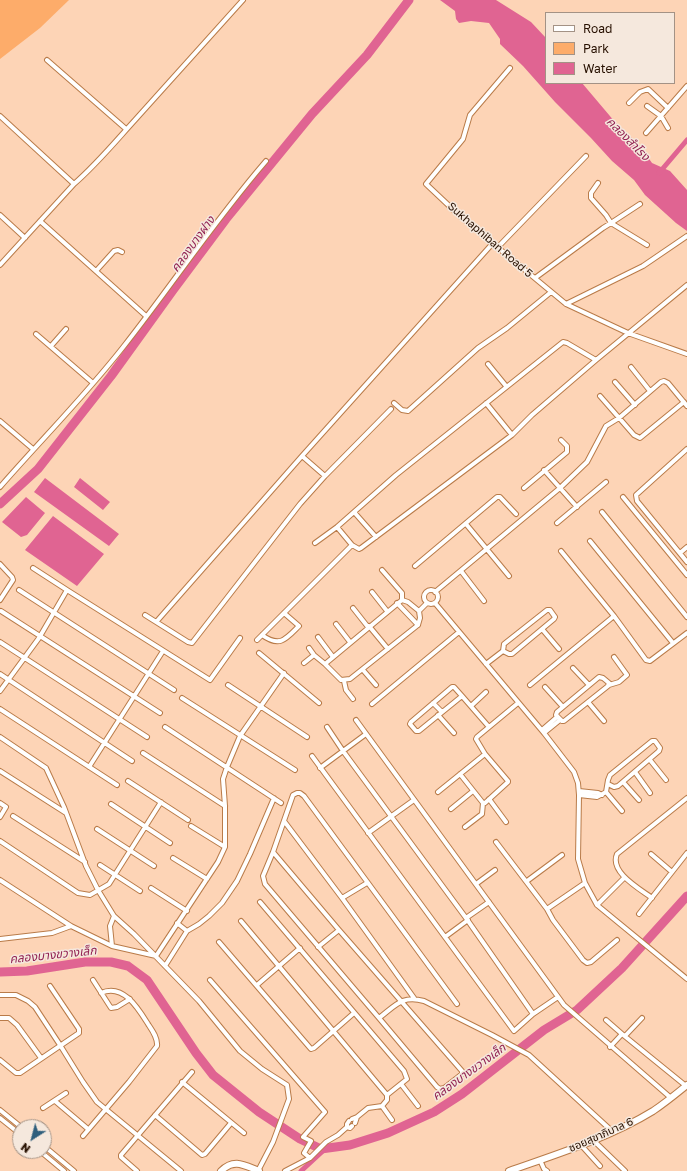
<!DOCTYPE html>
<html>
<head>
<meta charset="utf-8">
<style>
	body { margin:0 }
	#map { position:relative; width:687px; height:1171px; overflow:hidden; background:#fdd4b6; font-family:"Golos Text",sans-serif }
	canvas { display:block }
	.legend { position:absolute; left:545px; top:12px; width:130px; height:72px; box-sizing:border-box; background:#f5e8dd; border:1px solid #a39285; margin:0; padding:5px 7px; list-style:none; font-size:12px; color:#271000 }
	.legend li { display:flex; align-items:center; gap:8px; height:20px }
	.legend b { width:20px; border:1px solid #a39285 }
	.north { position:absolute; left:12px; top:1119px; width:40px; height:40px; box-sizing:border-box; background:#f5e8dd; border:1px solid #a39285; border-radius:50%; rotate:216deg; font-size:11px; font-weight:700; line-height:16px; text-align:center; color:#271000 }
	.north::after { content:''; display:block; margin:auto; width:14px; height:18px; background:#2f5f7d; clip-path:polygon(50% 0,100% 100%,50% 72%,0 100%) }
</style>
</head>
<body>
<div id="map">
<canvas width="687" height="1171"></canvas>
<ul class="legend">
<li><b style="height:5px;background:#fff"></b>Road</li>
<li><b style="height:11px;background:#fdac6a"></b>Park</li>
<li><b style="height:11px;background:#e06492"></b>Water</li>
</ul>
<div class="north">N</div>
</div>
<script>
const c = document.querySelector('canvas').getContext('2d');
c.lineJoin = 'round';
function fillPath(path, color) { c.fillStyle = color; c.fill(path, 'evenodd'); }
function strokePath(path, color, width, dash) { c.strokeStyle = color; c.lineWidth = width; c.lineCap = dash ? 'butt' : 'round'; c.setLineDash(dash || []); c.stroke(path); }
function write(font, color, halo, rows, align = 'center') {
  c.font = font + ' "Golos Text","Noto Sans Thai",sans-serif'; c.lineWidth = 3; c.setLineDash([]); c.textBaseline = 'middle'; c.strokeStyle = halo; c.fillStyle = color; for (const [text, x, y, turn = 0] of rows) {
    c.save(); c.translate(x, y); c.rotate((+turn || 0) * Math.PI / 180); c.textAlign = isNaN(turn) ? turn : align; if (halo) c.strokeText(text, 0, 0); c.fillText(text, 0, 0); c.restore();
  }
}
const green = new Path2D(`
	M0,0H69L40,28L0,59Z`);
const water = new Path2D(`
	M440,0H496L531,22L546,38V83H582L615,122L640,146L652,163L670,171L687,190V231L676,223L645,195L634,180L612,161L591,138L555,102L523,66L500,44V39L489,23L471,21L459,23L456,19L455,11Z
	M45,478L119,534L109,546L34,492Z
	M80,478L110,502L103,510L74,487Z
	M26,497L45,513L27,535L21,537L2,522Z
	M53,516L104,554L77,586L25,550Z`);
const canal = new Path2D(`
	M659,173L687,140
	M301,1171L325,1149`);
const river = new Path2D(`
	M0,504L38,469L111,376L173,290L226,219L312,114L367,55L409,0
	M0,972L27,971L85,962H111L128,966L147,980L196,1053L213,1075L259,1112L300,1139L321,1149L350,1145L388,1133L434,1112L462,1094L544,1030L577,1010L622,968L687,896`);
const street = new Path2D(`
	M47,60L126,129
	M510,68L470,115L463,139L426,184L461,217L566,304L628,333L687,354
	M629,103L640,92L648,89L668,108
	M647,106L661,116L668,128
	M0,116L74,184
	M646,133L687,86
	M598,183L591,193V198L606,215L611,223L640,204
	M0,215L25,238
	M40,221L146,316
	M498,247L586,156
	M0,265L74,184C96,165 115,142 135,120C171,80 207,40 243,0
	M96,271L114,251L118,250L122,252
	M535,278L603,228L611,223L647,245
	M566,304L643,266L687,236
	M36,334L93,383
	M51,346L66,329
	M488,364L506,386
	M631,367L650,391
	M615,382L635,405
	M600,396L634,435L640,438L684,402
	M394,403L402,410L408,411L478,348L507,328L551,292
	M486,403L512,435
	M0,421L33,449
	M687,449L636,495L637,501L687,562
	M302,456L325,476
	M544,470L577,507
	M0,487C41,440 85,396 124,346C172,285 215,220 266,161
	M524,488L567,452V446L561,440
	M623,497L687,575
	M354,512L376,537
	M602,512L687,617
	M557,523L606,482
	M466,524L509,576
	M337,527L352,545L359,549L361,548L512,435L532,415L596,360L687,285
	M590,541L673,643
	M315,543L337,527L396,475L563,342L567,343L596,360
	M561,551L614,616L646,660L650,661L687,633
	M680,553L687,547
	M0,564L12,577L13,580L0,600
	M415,566L497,497H500L516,514
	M33,568L67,590
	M382,570L402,593V600
	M461,571L484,601
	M19,590L174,690
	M424 597a7 7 0 1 1 14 0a7 7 0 1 1-14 0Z
	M372,592L387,611
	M435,592L560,488L587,462L606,426L619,418L661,382L664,381L668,383L687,406
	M397,603L418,625
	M435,603L544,733L574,772L578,783L579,795L578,859L585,883L597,905L687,979
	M353,608L368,627
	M547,610H550L555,617L554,619L512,654H509L503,651L504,644Z
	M1,611L160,713
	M419,611L408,602L402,600L325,664L341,680L350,679L418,625L420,618L419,611L427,603
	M145,615L188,642L192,643L300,504L325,476L391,409
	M157,621L302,456L493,243
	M336,624L350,642
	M369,626L388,649
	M542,629L559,649
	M262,635C280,648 286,639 299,626L284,613
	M318,637L333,657
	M257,640L352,545
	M0,642L147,737
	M309,648L314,655L325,664
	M259,653L319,703
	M304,663L314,655
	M486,664L503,651
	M573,668L589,685
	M363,670L376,685
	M0,674L132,761
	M599,677L603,678L609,683L608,686L564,721H562L556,715L557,712Z
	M344,681L346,690L353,699
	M228,685L307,737
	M530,685L614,616
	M609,685L619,682L627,675L614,657
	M545,687L563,707
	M0,691L39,638L67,590L210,680L240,638
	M462,696L454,687H452L411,722L410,724L416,731H419L462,696L489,727
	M182,698L295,770
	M588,702L604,721
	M433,703L442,712
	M372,704L459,632
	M471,706L486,692
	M0,709L117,785
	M438,715L454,733
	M356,720L564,1005L671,1098
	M165,727L281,803
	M327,727L343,751L466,918L533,1014
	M542,730L557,717
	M544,733L560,720
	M0,737L46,768L64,807L86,866L98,890L114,916
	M143,753L225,806
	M312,756L514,1031L533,1014L558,997
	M650,760L666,780
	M89,767L163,651
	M320,768L366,734
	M0,771L66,813
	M635,772L650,793
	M460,774L483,803H485L508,782V781L485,754L476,739L477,737L518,703
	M128,781L188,820
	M623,782L639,800
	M579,791L598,793L602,795
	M438,792L485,754
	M606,792L608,780L610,775L652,741H655L660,748L659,751L618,786L614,787L608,784
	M579,795L597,797L606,792L622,811
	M489,799L506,822
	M0,803L6,807L0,817
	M111,804L170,843
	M451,809L473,791
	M13,816L85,862
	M284,821L342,898L414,998
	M191,826L225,847
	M465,827L482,814L483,803
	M97,829L154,866
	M368,833L414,800
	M0,841L78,893L90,895L109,884L161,802
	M496,842L547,909L553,920L583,960L587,963L591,962L617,940
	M273,852L263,876L265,884L379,1018C396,1005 402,995 424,1001L492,1035L529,1055L613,1132
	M651,854L672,872
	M173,858L207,879
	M100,865L140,891
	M0,880L71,926L112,946L156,956
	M527,881L562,855
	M476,884L495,870
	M151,888L187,911
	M342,898L367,883
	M652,898C640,889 609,872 617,854L687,798
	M260,902L404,1071L407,1079L387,1095
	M597,905L624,878
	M547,909L585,883
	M639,914L687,853
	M466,918L489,902
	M241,921L387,1095V1100L382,1106L368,1108L357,1117L352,1119
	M177,923L187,931
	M445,937L468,920
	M0,939L52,933L71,926
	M219,942L311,1049L314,1048L354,1013
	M112,946L110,926L114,916L134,934L199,1001L240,1051L262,1069L287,1085L289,1099L273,1142L258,1171
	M318,947L339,930
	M156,956L218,862L225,847V806L223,779L227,767L240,736L284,673
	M165,966L187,931L199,924L209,916L222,903L237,881L250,854L274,798
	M93,980L111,1008L117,1007L130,999
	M210,980L325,1112L303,1137L311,1141L304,1153L310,1158
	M257,985L300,948
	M0,995H16L28,1001L35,1007L60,1045L83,1082L97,1102L181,1171
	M0,1018H9L17,1025L41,1058
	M379,1018L437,1087L440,1089L444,1088L462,1074V1071L339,930L273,852L293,795L297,793H300L304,796L457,1004
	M606,1020L622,1034
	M625,1036L642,1018
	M610,1047L622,1034L686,1086
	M0,1060L16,1073H20L79,1033V1029L50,986
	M182,1082L244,1133
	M401,1084L418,1106
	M55,1101L88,1129
	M382,1106L392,1120
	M43,1108L66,1093
	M0,1110L21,1127
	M155,1115L202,1155L205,1154L231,1123
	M0,1118L20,1134
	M355,1123L357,1117
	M347,1127V1124L349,1121
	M83,1136L129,1082L157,1046C158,1038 152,1030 148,1024C138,1008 123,983 101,993
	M593,1140L625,1171
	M581,1145L600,1166
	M44,1146L74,1171
	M40,1151L64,1171
	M540,1160L544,1169L547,1171
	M137,1171L121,1157V1155L192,1072
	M285,1171L310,1158L326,1142L338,1135L347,1127L350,1128L352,1126`);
const secondary = new Path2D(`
	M221,1171C234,1158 244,1165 259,1171
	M509,1171C557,1154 609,1138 653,1111C665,1103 676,1094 687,1085`);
const streetNames = [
	["Sukhaphiban Road 5",490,240,41],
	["ซอยสุขาภิบาล 6",601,1135,-24]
];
const waterNames = [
	["คลองสำโรง",628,139,45],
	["คลองบางฝาง",193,244,-54],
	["คลองบางขวางเล็ก",53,955,-6],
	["คลองบางขวางเล็ก",469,1072,-36]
];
fillPath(green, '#fdac6a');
fillPath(water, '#e06492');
strokePath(canal, '#e06492', 5);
strokePath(river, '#e06492', 9);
strokePath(street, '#b97b49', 6);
strokePath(secondary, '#b97b49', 8);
strokePath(street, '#fff', 4);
strokePath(secondary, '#fff', 6);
write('11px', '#271000', '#f5e8dd', streetNames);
write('italic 12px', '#912152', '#f5e8dd', waterNames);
</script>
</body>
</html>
